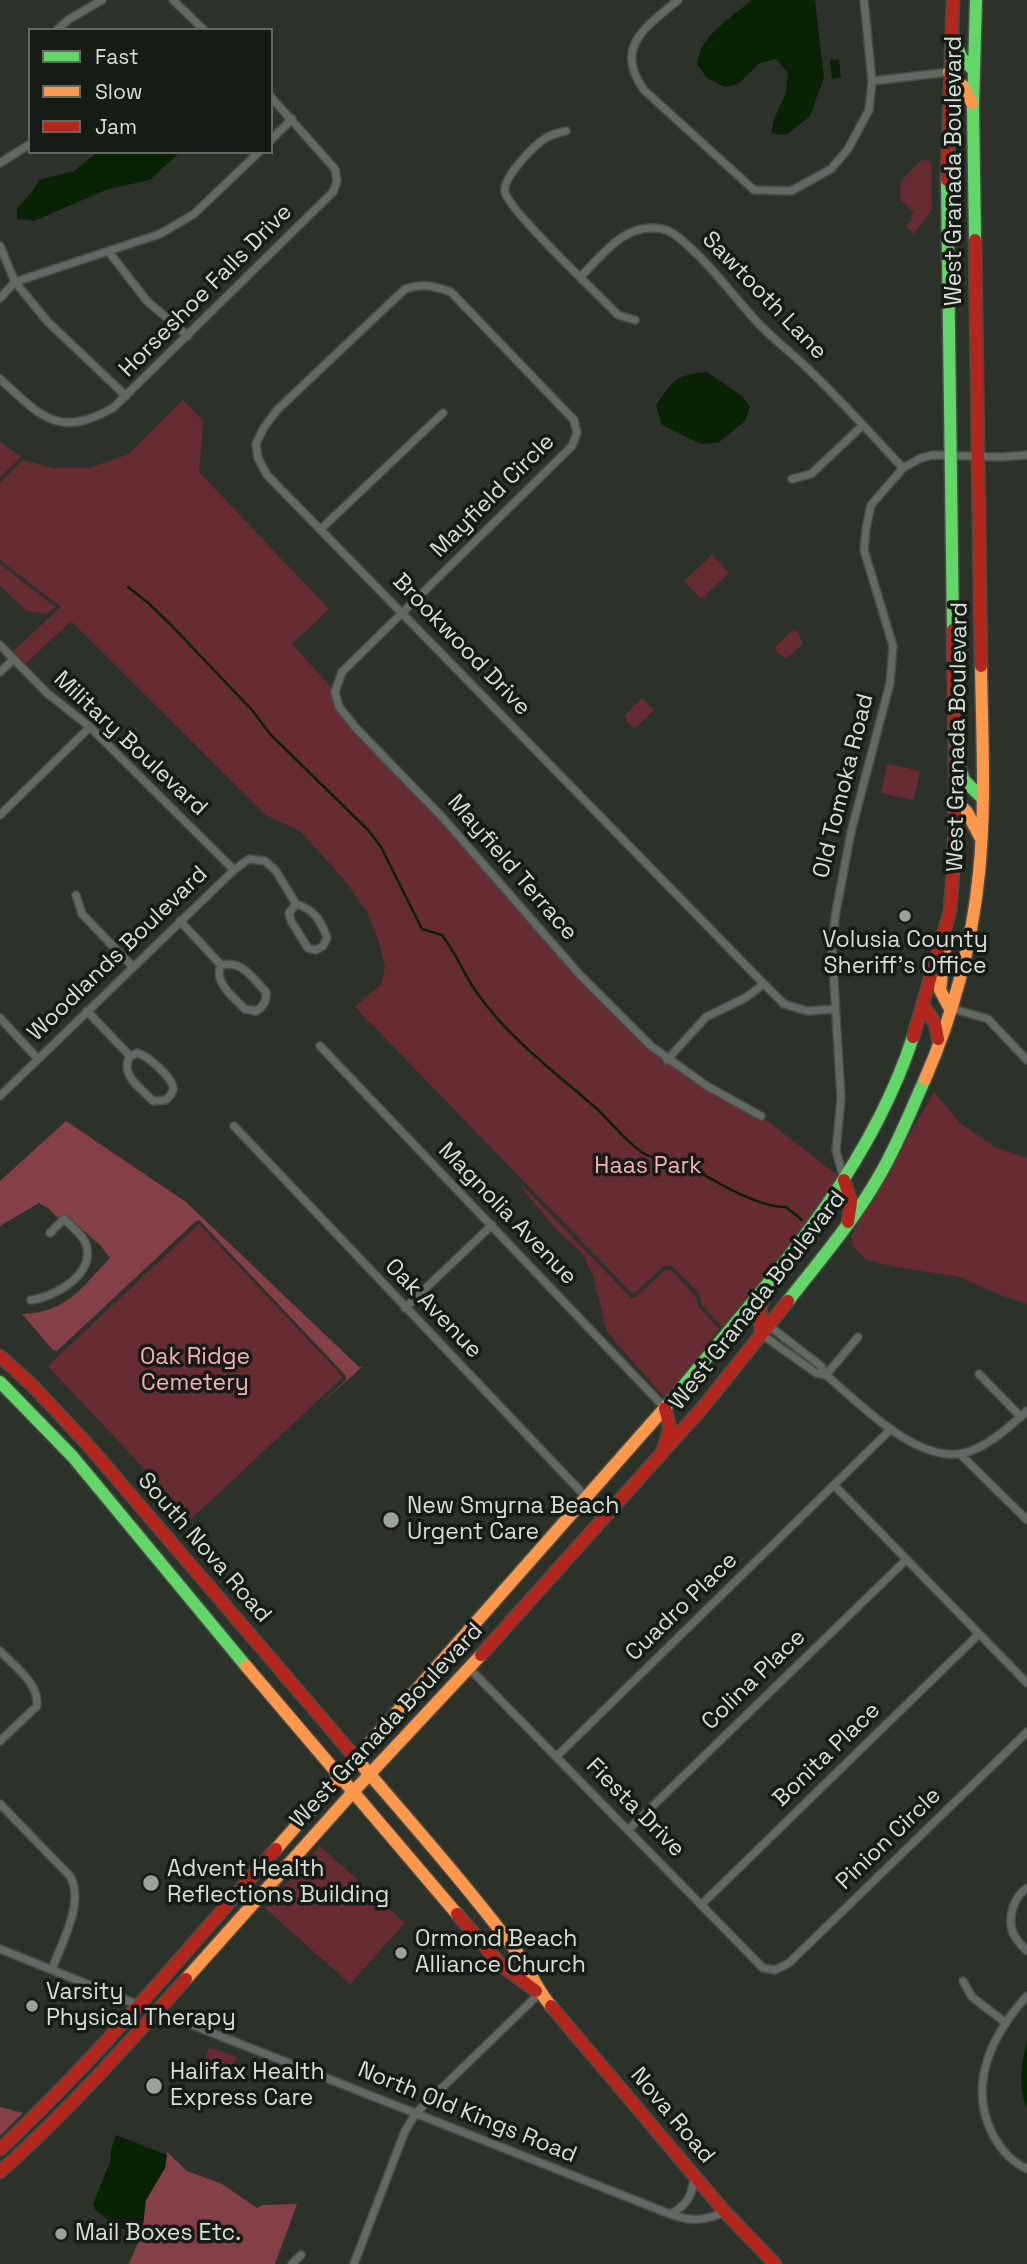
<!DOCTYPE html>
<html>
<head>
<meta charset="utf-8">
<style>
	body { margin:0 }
	#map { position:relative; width:1027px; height:2264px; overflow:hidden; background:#2c322a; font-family:"Space Grotesk",sans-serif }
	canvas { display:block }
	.legend { position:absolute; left:28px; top:28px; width:245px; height:126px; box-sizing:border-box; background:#161b15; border:2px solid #636962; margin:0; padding:9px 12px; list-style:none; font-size:21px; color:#d7dfd6 }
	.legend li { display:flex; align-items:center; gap:14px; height:35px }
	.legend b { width:35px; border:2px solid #636962 }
</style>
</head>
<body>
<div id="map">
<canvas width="1027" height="2264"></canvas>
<ul class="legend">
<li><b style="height:9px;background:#63d668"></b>Fast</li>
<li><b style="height:9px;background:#ff974d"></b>Slow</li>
<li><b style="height:9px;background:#b3261e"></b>Jam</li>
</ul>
</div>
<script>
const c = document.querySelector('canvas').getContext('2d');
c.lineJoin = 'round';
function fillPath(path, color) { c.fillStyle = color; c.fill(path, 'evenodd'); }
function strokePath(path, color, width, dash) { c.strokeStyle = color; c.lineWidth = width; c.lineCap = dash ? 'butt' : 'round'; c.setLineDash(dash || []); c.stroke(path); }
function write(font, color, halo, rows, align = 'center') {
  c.font = font + ' "Space Grotesk",sans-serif'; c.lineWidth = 7; c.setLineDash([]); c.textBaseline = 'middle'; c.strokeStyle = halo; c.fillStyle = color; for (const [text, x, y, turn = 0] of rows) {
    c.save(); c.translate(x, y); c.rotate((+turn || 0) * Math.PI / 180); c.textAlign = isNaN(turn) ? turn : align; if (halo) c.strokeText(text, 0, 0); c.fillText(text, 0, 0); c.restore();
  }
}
const green = new Path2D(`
	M921,160L931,161L932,209L914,234L906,226L912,220L910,217L914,213L900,199L901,181Z
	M183,400L203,421L199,472L329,609L292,644L335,692L339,707L443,818L530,920L651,1046L761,1116L844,1180L727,1332L702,1305L699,1294L672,1266H664L633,1294L355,1007L382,983L385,966L379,942L367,912L343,878L300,831L266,815L71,621L22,667L10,654L61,607L0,560V483L23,460L53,468H89L129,454Z
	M0,442L21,457L0,477Z
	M712,555L729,573L701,599L684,581Z
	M0,564L55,607L47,614L27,611L0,586Z
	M793,630L797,631L803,644L786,659L776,651V646Z
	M642,698L654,710L635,728L627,722L625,715Z
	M887,764L920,771L914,800L881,793Z
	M934,1092L959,1122L996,1148L1027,1158V1304L1000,1295L960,1277L896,1267L866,1260L853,1246L851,1236Z
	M521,1184L631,1298L635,1297L666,1270H671L695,1296L699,1307L719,1329L683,1377L665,1398L607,1332L593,1276L583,1254L557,1230L521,1187Z
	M199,1224L343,1377L191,1519L48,1366Z
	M320,1846L405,1923L350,1984L265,1908Z
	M209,2047L237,2057L228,2081L201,2071Z`);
const forest = new Path2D(`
	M66,1121L186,1202L359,1367H362L315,1409L346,1380V1376L199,1220L196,1221L57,1351L53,1350L22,1314C66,1313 82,1287 110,1258L101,1246L67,1216H61L58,1218L48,1208L39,1203L0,1226V1181Z
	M0,2107L23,2113L0,2136Z
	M167,2152L187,2171L222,2184L257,2208L263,2205L297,2204L275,2264H129L142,2233L146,2200L165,2168Z`);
const water = new Path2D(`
	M752,0H815L824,78L810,116L788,134L780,135L771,133L774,119L786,93L788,73L776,59L760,63L738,84L725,87L707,78L697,64C700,35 731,18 752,0Z
	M839,59L841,78L832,79L830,60Z
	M98,152H180L150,180L108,189L34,221L17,219V208L32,192L39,180L74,171Z
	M707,372L742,396L750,407L745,421L718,443L701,444L662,425L656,405C673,381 676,374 707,372Z
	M1027,2042V2108C1018,2087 1021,2064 1027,2042Z
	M116,2135L167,2155L165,2168L146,2200L142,2233L120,2228L95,2210L93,2204L111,2159V2150Z`);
const stream = new Path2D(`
	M128,587L147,602L170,624L252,710L270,734L368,830L381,847L422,929L442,935C455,952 463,972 475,990C507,1037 555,1072 597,1109C613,1124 625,1141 643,1153C656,1162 675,1159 689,1166C713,1180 758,1208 786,1207L802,1220`);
const street = new Path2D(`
	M173,0L204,30
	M678,0C646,27 613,47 644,90L754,190L791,191L831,169L848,149L869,110L872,81L864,0
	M57,30L68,20L102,0
	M872,81L949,72
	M566,131C560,133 551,134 546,138C534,145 502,178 505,192C508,210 599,295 618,315L635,320
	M271,140L292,119
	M0,163L30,144
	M0,246L15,282L48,322L126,396
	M109,252L147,301L188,336
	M581,276C602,256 622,226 654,228C664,228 671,231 678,237C709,262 732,295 759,324C773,339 791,352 806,367C840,399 871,434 903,468
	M0,298L15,282L160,234L194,214L259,152
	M0,379C41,416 57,439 113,408L333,192L337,181L335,169L271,97
	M792,479L811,474L862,426
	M321,529L443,413
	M0,645L47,693L90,727L234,870
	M0,672L14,659
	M0,815L90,727
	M76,895L82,914L133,967
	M180,921L221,965C213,982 234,998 245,1009L256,1011C264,1006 267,1001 266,992C252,978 243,960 221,965
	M950,1008L988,1019L1027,1060
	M87,1011L130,1056C119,1075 141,1088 153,1101L166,1100C169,1096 172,1095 173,1090C175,1079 147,1055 137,1053L130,1056
	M0,1018L38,1059
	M320,1046L665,1408
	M667,1060L706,1017L745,998L764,984
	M0,1096L234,870L249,859L265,861L276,871L296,904L289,913L291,921L308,948L316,950L323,946L327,938C321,920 313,909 296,904
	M761,1116L707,1086L651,1046L580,975L443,818L356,728L339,707L335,692L342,672L572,446L577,433L574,420L451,292C434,286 423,283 405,289L277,410L263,429L256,444L258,458L267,475L764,984L784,1004L807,1011L835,1009
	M234,1126L605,1517
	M844,1179L836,1151L841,1098L832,949L835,917L851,832L890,683L893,646L864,550L866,529L871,505L903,468L921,458L933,455L1001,457L1027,455
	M31,1300C55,1297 96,1274 86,1244C83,1235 71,1226 64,1219L50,1233
	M405,1308L492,1225
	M768,1325L821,1366L826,1375C859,1403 917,1464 964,1453C988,1447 1009,1427 1027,1411
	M761,1334L816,1373L826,1375
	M979,1374L1021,1417
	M826,1375L858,1337
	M960,1454L1027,1520
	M834,1485L1027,1683
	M0,1651C15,1667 39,1683 37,1706L0,1741
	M469,1668L763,1968L775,1970L789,1963L1027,1732
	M557,1756L891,1429
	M0,1804L70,1876C85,1902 62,1942 52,1969
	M629,1829L906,1560
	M1027,1888C1014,1897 1007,1917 1013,1933C1016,1940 1022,1946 1027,1951
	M702,1904L979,1634
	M0,1949L139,2005
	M963,1981L972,1997L1006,2023
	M1027,1996C992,2034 967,2085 993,2135C1001,2150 1012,2162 1027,2169
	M157,2011L670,2214C691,2222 704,2221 725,2212
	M670,2214C687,2206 693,2194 694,2176
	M292,2264L301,2255
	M354,2264L405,2131L416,2113L540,1993`);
const fast = new Path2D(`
	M954,38L961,57L974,71
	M947,180L953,630
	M975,240L973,106L976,0
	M958,763L964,780L983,799
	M788,1301C821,1259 856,1218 882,1171C899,1141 911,1110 925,1079
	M0,1382L73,1457L246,1666
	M671,1401C763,1288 867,1178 913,1037`);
const slow = new Path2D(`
	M949,72L963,86L972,103
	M955,800L967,812L980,837
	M945,949L940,990L949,1007
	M925,1079C953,1015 972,943 979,873C986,805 982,735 981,666
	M246,1666L457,1914
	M354,1756C408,1819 463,1881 513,1947C528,1965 535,1988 551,2006
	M276,1849L671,1401
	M186,1979L353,1792L481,1655`);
const jam = new Path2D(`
	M947,180L953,0
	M975,240L981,666
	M923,1005L935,1023L938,1039
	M913,1037L950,911C959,818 954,723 953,630
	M844,1180L851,1202L848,1222
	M761,1334L760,1309L766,1289
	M0,1356L34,1387L88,1445L354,1756
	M663,1450L670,1428L665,1408
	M481,1655L703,1407L788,1301
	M457,1914L500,1964L536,1991
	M551,2006L725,2212L775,2264
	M0,2149C99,2056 186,1951 276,1849
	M0,2172C67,2112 126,2046 186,1979`);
const markers = [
	[905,916,7,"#9ba29a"],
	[391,1520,9,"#9ba29a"],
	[151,1883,9,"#9ba29a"],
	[401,1953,7,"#9ba29a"],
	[32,2006,7,"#9ba29a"],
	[154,2086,9,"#9ba29a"],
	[61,2234,7,"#9ba29a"]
];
const streetNames = [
	["West Granada Boulevard",955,171,-90],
	["Horseshoe Falls Drive",206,291,-45],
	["Sawtooth Lane",764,296,46],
	["Mayfield Circle",493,496,-45],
	["Brookwood Drive",461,645,46],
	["West Granada Boulevard",958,737,-89],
	["Military Boulevard",130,744,43],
	["Old Tomoka Road",844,786,-76],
	["Mayfield Terrace",512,868,49],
	["Woodlands Boulevard",118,954,-44],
	["Magnolia Avenue",507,1214,46],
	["West Granada Boulevard",758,1301,-52],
	["Oak Avenue",433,1309,46],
	["South Nova Road",204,1548,49],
	["Cuadro Place",682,1607,-44],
	["Colina Place",754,1680,-44],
	["West Granada Boulevard",387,1726,-47],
	["Bonita Place",827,1755,-44],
	["Fiesta Drive",635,1808,45],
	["Pinion Circle",889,1839,-44],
	["North Old Kings Road",467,2113,22],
	["Nova Road",672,2116,50]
];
const poiNames = [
	["Volusia County",905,941,"center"],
	["Sheriff's Office",905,967,"center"],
	["New Smyrna Beach",407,1507],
	["Urgent Care",407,1533],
	["Advent Health",167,1870],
	["Reflections Building",167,1896],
	["Ormond Beach",415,1940],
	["Alliance Church",415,1966],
	["Varsity",46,1993],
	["Physical Therapy",46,2019],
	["Halifax Health",170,2073],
	["Express Care",170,2099],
	["Mail Boxes Etc.",75,2234]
];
const parkNames = [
	["Haas Park",648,1167],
	["Oak Ridge",195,1358],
	["Cemetery",195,1384]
];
fillPath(green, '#672b32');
fillPath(forest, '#843f47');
fillPath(water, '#092205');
strokePath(stream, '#092205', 2.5);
strokePath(street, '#474d46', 10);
strokePath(fast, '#474d46', 15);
strokePath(slow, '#474d46', 15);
strokePath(jam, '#474d46', 15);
strokePath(street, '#636862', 7);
strokePath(fast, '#63d668', 12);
strokePath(slow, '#ff974d', 12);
strokePath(jam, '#b3261e', 12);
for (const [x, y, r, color] of markers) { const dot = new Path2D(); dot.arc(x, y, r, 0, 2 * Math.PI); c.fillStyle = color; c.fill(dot); strokePath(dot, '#161b15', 2.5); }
write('23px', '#d7dfd6', '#161b15', streetNames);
write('23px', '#d7dfd6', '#161b15', poiNames, 'left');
write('23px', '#f8b0b5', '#161b15', parkNames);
</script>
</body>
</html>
